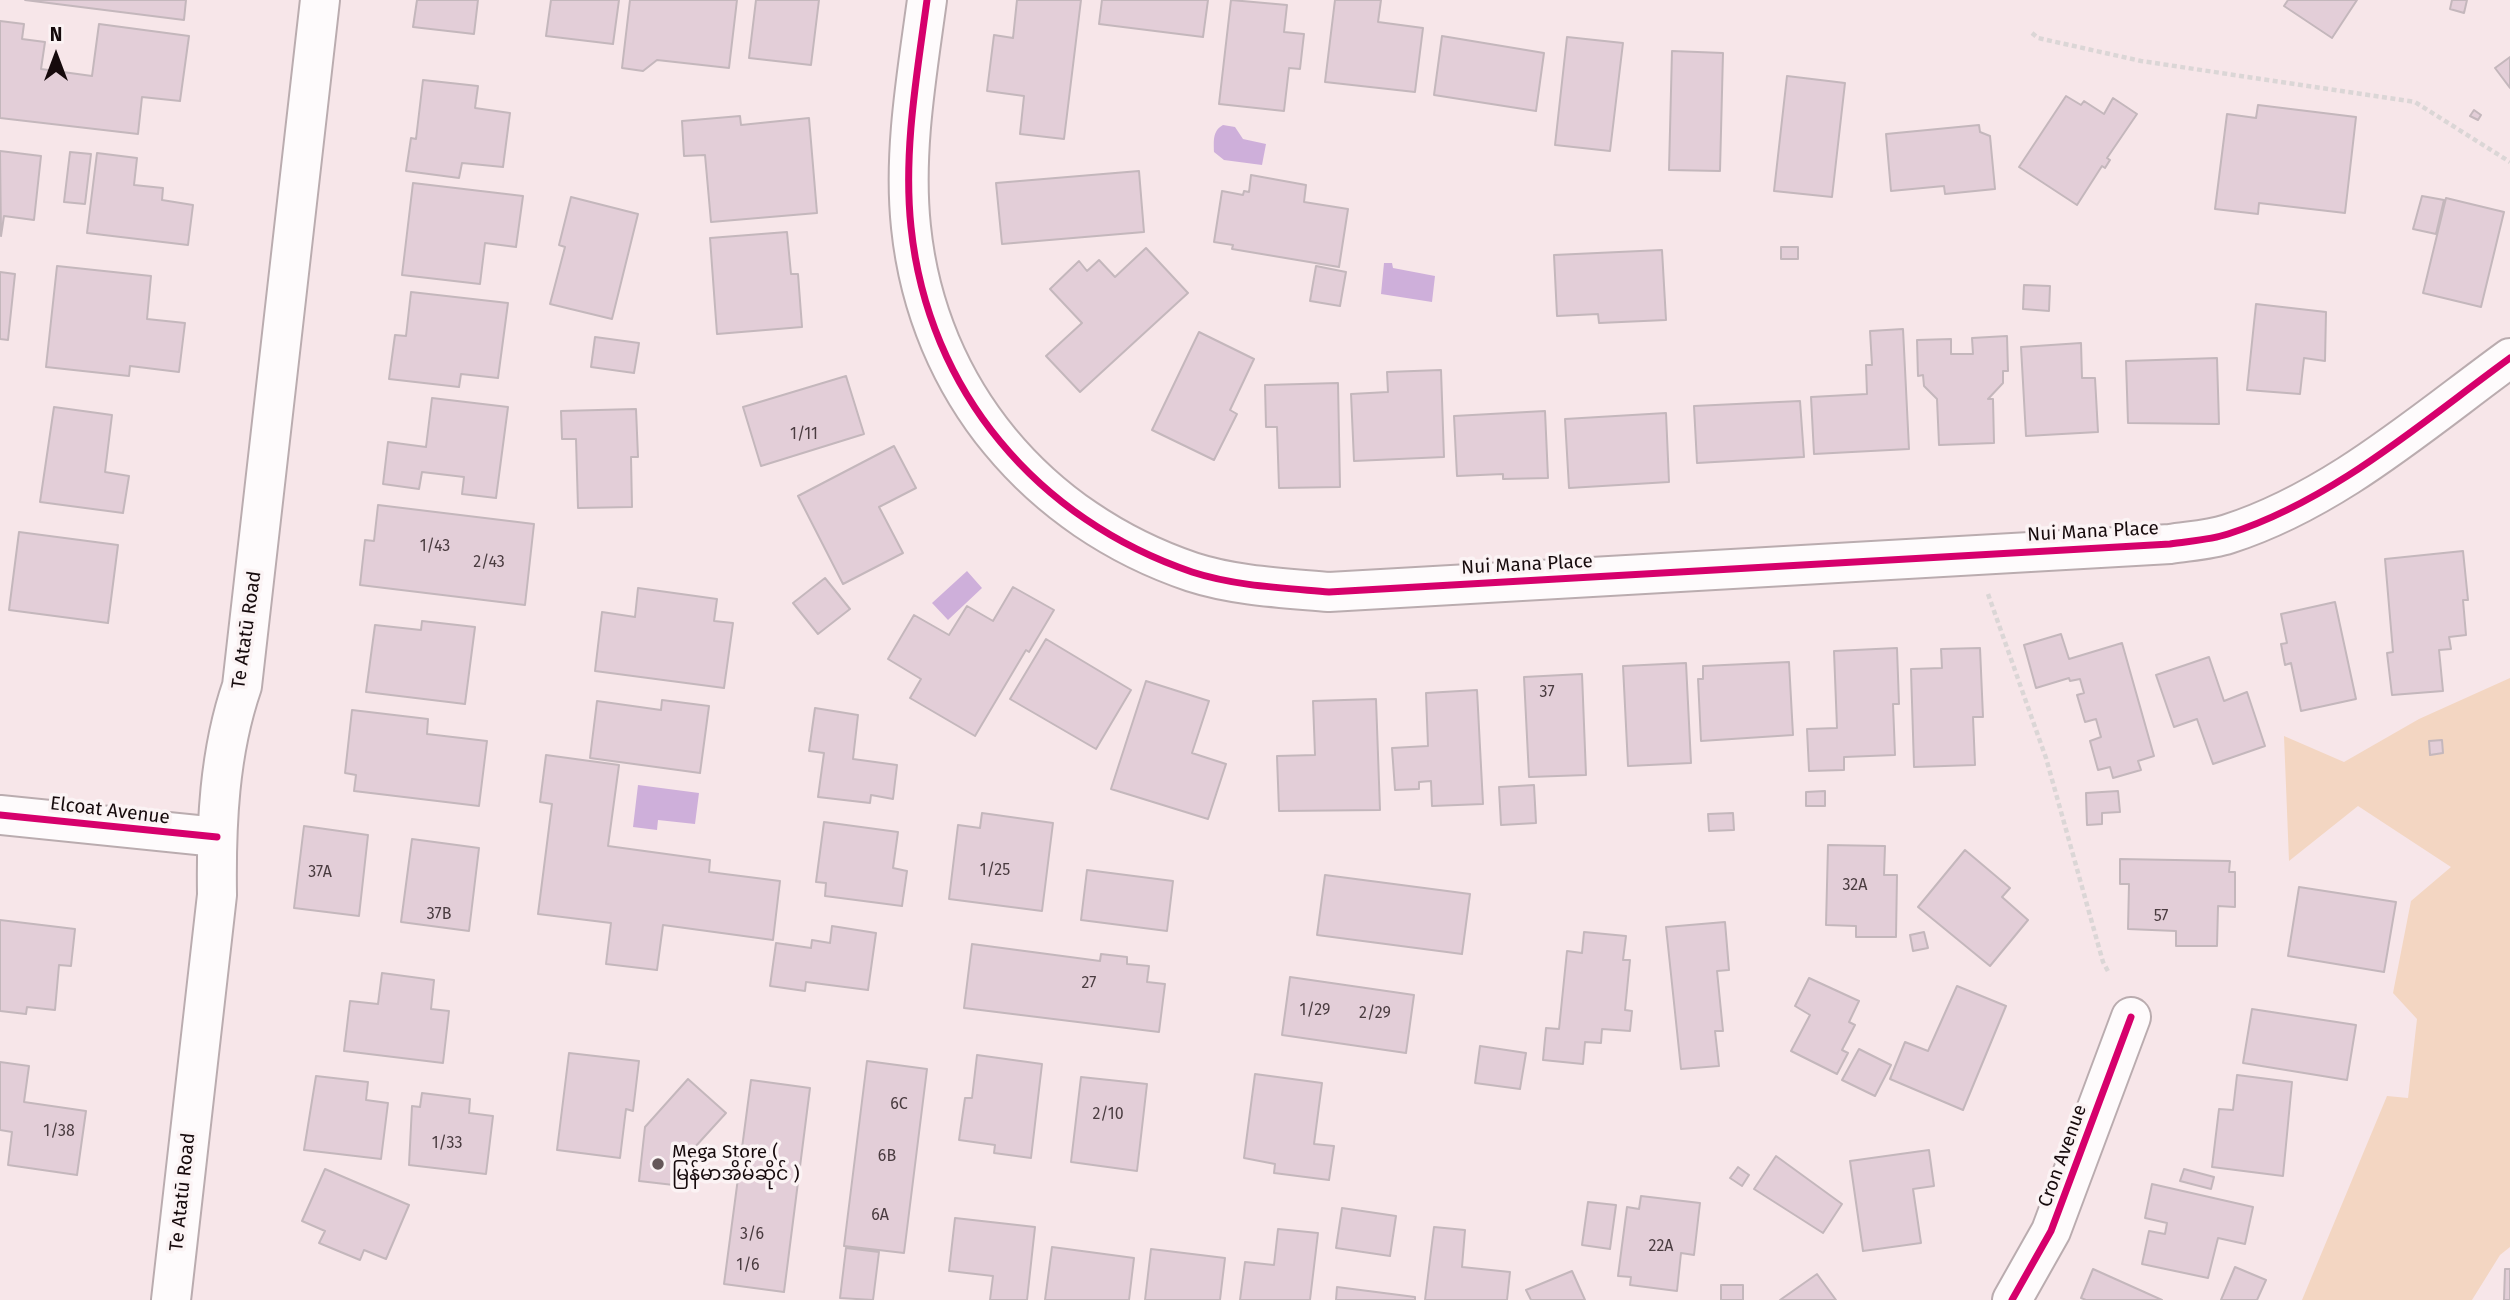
<!DOCTYPE html>
<html>
<head>
<meta charset="utf-8">
<style>
	body { margin:0 }
	#map { position:relative; width:2510px; height:1300px; overflow:hidden; background:#f7e6e9; font-family:"Fira Sans",sans-serif }
	canvas { display:block }
	.north { position:absolute; left:21px; top:21px; width:70px; height:70px; -webkit-text-stroke:5px #fbf3f4; paint-order:stroke; rotate:0deg; font-size:19px; font-weight:700; line-height:28px; text-align:center; color:#160a0c }
	.north::after { content:''; display:block; margin:auto; width:24px; height:32px; background:#160a0c; clip-path:polygon(50% 0,100% 100%,50% 72%,0 100%) }
</style>
</head>
<body>
<div id="map">
<canvas width="2510" height="1300"></canvas>
<div class="north">N</div>
</div>
<script>
const c = document.querySelector('canvas').getContext('2d');
c.lineJoin = 'round';
function fillPath(path, color) { c.fillStyle = color; c.fill(path, 'evenodd'); }
function strokePath(path, color, width, dash) { c.strokeStyle = color; c.lineWidth = width; c.lineCap = dash ? 'butt' : 'round'; c.setLineDash(dash || []); c.stroke(path); }
function write(font, color, halo, rows, align = 'center') {
  c.font = font + ' "Fira Sans","Noto Sans Myanmar",sans-serif'; c.lineWidth = 7; c.setLineDash([]); c.textBaseline = 'middle'; c.strokeStyle = halo; c.fillStyle = color; for (const [text, x, y, turn = 0] of rows) {
    c.save(); c.translate(x, y); c.rotate((+turn || 0) * Math.PI / 180); c.textAlign = isNaN(turn) ? turn : align; if (halo) c.strokeText(text, 0, 0); c.fillText(text, 0, 0); c.restore();
  }
}
const green = new Path2D(`
	M2510,678V1247L2500,1255L2472,1300H2302L2387,1096L2408,1098L2417,1019L2393,993L2411,901L2451,867L2358,806L2289,861L2284,736L2344,762L2419,719Z`);
const water = new Path2D(`
	M1223,125L1235,127L1243,139L1266,144L1262,165L1224,160L1214,152C1214,142 1212,131 1223,125Z
	M1384,263H1392L1393,268L1435,276L1432,302L1381,294Z
	M967,571L982,588L948,620L932,603Z
	M638,785L699,793L695,824L658,820L657,830L633,827Z`);
const building = new Path2D(`
	M25,0H186L184,20Z
	M417,0H478L474,34L413,27Z
	M551,0H619L613,44L546,36Z
	M630,0H737L729,68L657,60L643,71L622,68Z
	M756,0H819L811,65L749,58Z
	M1017,0H1081L1064,139L1020,134L1024,96L987,91L994,35L1013,38Z
	M1102,0H1208L1203,37L1099,24Z
	M1231,0L1287,5L1284,32L1304,34L1300,69L1289,68L1284,111L1219,104Z
	M1335,0H1381L1378,22L1423,28L1415,92L1325,82Z
	M2288,0H2357L2332,38L2284,6Z
	M2452,0H2467L2464,13L2450,9Z
	M0,21L24,24L22,39L45,42L41,69L92,76L99,24L189,36L180,101L142,97L138,134L0,118Z
	M1442,36L1544,53L1536,111L1434,95Z
	M1567,37L1623,43L1610,151L1555,145Z
	M1672,51L1723,53L1720,171L1669,170Z
	M2510,57V88L2495,68Z
	M1787,76L1845,83L1832,197L1774,191Z
	M423,80L478,86L475,108L510,113L503,167L462,163L459,178L406,171L411,138L416,139Z
	M2066,96L2081,105L2084,101L2104,114L2113,98L2137,114L2107,158L2110,160L2105,168L2102,166L2077,205L2019,167Z
	M2258,105L2356,117L2345,213L2259,203L2258,214L2215,209L2227,114L2256,118Z
	M2474,110L2481,115L2478,120L2470,116Z
	M740,116L741,125L809,118L817,213L711,222L705,155L684,156L682,121Z
	M1979,125L1980,132L1990,136L1995,189L1945,194L1944,186L1891,191L1886,134Z
	M0,151L41,156L34,220L4,216L1,236Z
	M70,152L91,154L85,204L64,202Z
	M97,153L137,158L134,185L163,188L162,200L193,205L188,245L87,233Z
	M1139,171L1144,232L1002,244L996,183Z
	M1251,175L1306,185L1304,202L1348,209L1339,267L1232,249L1233,245L1214,242L1222,191L1243,195L1244,191L1249,192Z
	M413,183L523,196L516,247L485,243L480,284L402,275Z
	M2422,196L2444,200L2436,234L2413,229Z
	M571,197L638,214L612,319L550,304L565,247L559,245Z
	M2446,198L2504,212L2481,307L2423,293Z
	M787,232L791,274H798L802,327L717,334L710,238Z
	M1781,247H1798V259H1781Z
	M1146,248L1188,293L1080,392L1046,356L1082,323L1050,289L1079,261L1087,271L1099,260L1115,277Z
	M1662,250L1666,320L1599,323L1598,314L1557,316L1554,255Z
	M57,266L151,276L147,319L185,323L179,372L130,366L129,376L46,367Z
	M1316,266L1346,272L1340,306L1310,301Z
	M0,272L15,274L8,340L0,339Z
	M2024,285L2050,286L2049,311L2023,309Z
	M411,292L508,303L498,378L461,374L459,387L389,379L395,335L406,336Z
	M2256,304L2326,312L2325,361L2304,358L2300,394L2247,390Z
	M1903,329L1909,449L1814,454L1811,397L1867,394L1866,365H1872L1870,331Z
	M1199,332L1254,359L1230,410L1237,414L1214,460L1152,430Z
	M2007,336L2008,371H2003V383L1988,399H1993L1994,443L1939,445L1937,399L1924,386L1923,375L1918,376L1917,340L1951,339V354H1973L1972,338Z
	M595,337L639,343L634,373L591,367Z
	M2081,343L2082,378H2095L2098,432L2026,436L2021,347Z
	M2217,358L2219,424L2128,423L2126,361Z
	M1441,370L1444,457L1354,461L1351,394L1388,392L1387,372Z
	M846,376L864,434L761,466L743,407Z
	M1338,383L1340,487L1279,488L1277,427H1266L1265,385Z
	M432,398L508,407L496,498L462,494L464,477L422,472L419,489L383,484L388,442L426,447Z
	M1800,401L1804,457L1697,463L1694,406Z
	M54,407L112,415L105,472L129,476L123,513L40,502Z
	M636,409L638,457H631L632,507L578,508L576,439H562L561,411Z
	M1545,411L1548,478L1503,479V474L1457,476L1454,416Z
	M1666,413L1669,482L1569,488L1565,419Z
	M894,446L916,488L879,507L903,553L843,584L798,496Z
	M378,505L534,524L525,605L360,585L365,540L374,541Z
	M19,532L118,545L108,623L9,610Z
	M2463,551L2468,600H2463L2466,635L2449,637L2451,649L2439,650L2443,691L2392,695L2387,653L2393,652L2385,559Z
	M825,578L850,609L818,634L793,603Z
	M1013,587L1054,610L1029,652L1026,650L975,736L910,698L921,679L888,659L914,615L949,635L967,606L993,621Z
	M638,588L717,599L714,621L733,623L724,688L595,671L602,612L635,617Z
	M2335,602L2356,699L2301,711L2291,663L2285,665L2281,644L2287,643L2281,614Z
	M422,621L475,627L465,704L366,692L375,625L421,630Z
	M2061,634L2069,659L2122,643L2154,756L2138,761L2141,770L2113,778L2110,767L2098,770L2090,741L2101,737L2096,719L2085,722L2077,695L2084,693L2080,679L2070,681L2069,678L2036,688L2024,645Z
	M1046,639L1131,690L1096,749L1010,699Z
	M1897,648L1899,704H1893L1895,755L1844,757V770L1809,771L1807,729L1837,728L1834,651Z
	M1980,648L1983,717H1973L1975,765L1914,767L1911,669L1942,668L1941,649Z
	M2209,657L2224,701L2247,692L2265,746L2213,764L2197,719L2174,727L2156,675Z
	M1789,662L1793,735L1701,741L1698,679H1703V666Z
	M1686,663L1691,763L1628,766L1623,666Z
	M1582,674L1586,775L1529,777L1524,677Z
	M1146,681L1209,701L1192,753L1226,764L1208,819L1111,789Z
	M1477,690L1483,804L1432,806L1431,781L1419,782V789L1395,790L1392,748L1428,746L1426,693Z
	M1376,699L1380,810L1279,811L1277,756L1315,755L1313,701Z
	M662,700L709,706L700,773L590,758L597,701L661,710Z
	M815,708L858,715L853,759L897,765L893,799L871,795L870,803L818,797L824,753L809,751Z
	M352,710L428,719L427,734L487,741L479,806L354,791L356,775L345,773Z
	M2442,740L2443,753L2430,755L2429,741Z
	M546,755L619,765L608,846L710,860L709,872L780,881L773,940L663,925L657,970L606,964L611,923L538,914L552,804L540,802Z
	M1534,785L1536,823L1501,825L1499,787Z
	M1825,791V806H1806V792Z
	M2118,791L2120,812L2102,813V824L2087,825L2086,793Z
	M982,813L1053,823L1042,911L949,899L958,825L980,828Z
	M1733,813L1734,830L1709,831L1708,814Z
	M824,822L898,832L893,868L907,871L902,906L825,896L826,883L816,882Z
	M304,826L368,835L359,916L294,908Z
	M412,839L479,848L469,931L401,922Z
	M1828,845L1885,846L1884,875H1897L1896,937H1856V926L1826,925Z
	M1965,850L2010,888L2002,897L2028,920L1990,966L1918,907Z
	M2120,859L2230,861L2229,872H2235V907L2218,906L2217,946H2176V931L2128,929L2129,884H2120Z
	M1087,870L1173,881L1167,931L1081,920Z
	M1325,875L1470,894L1462,954L1317,935Z
	M2299,887L2396,902L2384,972L2288,956Z
	M0,920L75,929L71,966L59,965L55,1010L27,1007L26,1014L0,1011Z
	M1725,922L1729,970L1717,971L1723,1031H1715L1719,1066L1681,1069L1666,927Z
	M832,926L876,933L868,990L806,982L805,991L770,986L776,943L811,948L812,940L830,943Z
	M1584,932L1626,936L1623,960H1630L1625,1010L1632,1011L1630,1031L1602,1029L1601,1043L1585,1042L1583,1064L1543,1060L1546,1028L1559,1029L1567,951L1582,953Z
	M1924,932L1928,948L1913,951L1910,935Z
	M972,944L1100,961L1101,954L1127,957V964L1149,966L1147,982L1165,984L1159,1032L964,1008Z
	M382,973L434,980L431,1009L449,1011L443,1063L344,1051L350,1001L378,1004Z
	M1290,977L1414,995L1406,1053L1282,1035Z
	M1809,978L1859,1001L1849,1022L1855,1025L1842,1050L1848,1053L1837,1074L1791,1051L1810,1015L1795,1006Z
	M1957,986L2006,1006L1963,1110L1890,1079L1905,1042L1928,1051Z
	M2252,1009L2356,1025L2347,1080L2243,1063Z
	M1480,1046L1526,1053L1520,1089L1475,1083Z
	M1859,1049L1891,1065L1875,1096L1842,1080Z
	M569,1053L639,1061L633,1111L626,1109L620,1158L557,1150Z
	M977,1055L1042,1064L1031,1158L994,1153L995,1145L959,1140L965,1098H972Z
	M867,1061L927,1069L904,1253L844,1246Z
	M0,1062L29,1066L24,1102L86,1111L77,1175L8,1165L12,1132L0,1130Z
	M1255,1074L1322,1083L1314,1144L1334,1146L1329,1180L1274,1173L1275,1164L1244,1158Z
	M2237,1075L2292,1082L2283,1176L2212,1167L2219,1109L2233,1110Z
	M316,1076L368,1082L366,1100L388,1103L381,1159L304,1150Z
	M1081,1077L1147,1084L1137,1171L1071,1162Z
	M688,1079L726,1113L695,1147L691,1187L639,1181L645,1127Z
	M751,1080L810,1088L784,1292L724,1284Z
	M422,1093L470,1099L469,1113L493,1116L486,1174L409,1165L412,1106L420,1107Z
	M1929,1150L1934,1186L1913,1189L1921,1243L1863,1251L1850,1161Z
	M1776,1156L1842,1204L1823,1233L1754,1189Z
	M1738,1167L1749,1175L1742,1186L1730,1178Z
	M325,1169L409,1205L386,1259L364,1250L360,1260L319,1243L325,1231L302,1221Z
	M2184,1169L2214,1177L2211,1189L2180,1181Z
	M2152,1184L2253,1207L2245,1244L2218,1238L2208,1278L2142,1264L2149,1231L2165,1234L2167,1223L2145,1218Z
	M1641,1196L1700,1203L1694,1255L1681,1253L1677,1291L1630,1285L1631,1277L1618,1276L1627,1207L1639,1209Z
	M1588,1202L1616,1205L1610,1249L1582,1245Z
	M1342,1208L1396,1216L1390,1256L1336,1248Z
	M955,1218L1035,1227L1027,1300H990L993,1276L949,1271Z
	M1434,1227L1465,1230L1462,1267L1510,1272L1507,1300H1425Z
	M1278,1229L1318,1233L1310,1300H1240L1245,1262L1274,1265Z
	M1052,1247L1134,1258L1129,1300H1045Z
	M846,1248L879,1252L873,1300L840,1298Z
	M1151,1249L1225,1258L1220,1300H1145Z
	M2235,1267L2266,1280L2257,1300H2221Z
	M2093,1269L2162,1300H2086L2081,1298Z
	M2505,1269H2510V1300H2504Z
	M1572,1271L1585,1300H1531L1526,1290Z
	M1817,1274L1836,1300H1780Z
	M1721,1285H1743V1300H1721Z
	M1337,1287L1415,1297V1300H1336Z`);
const path = new Path2D(`
	M2032,33L2038,38L2141,61L2415,102L2510,162
	M1988,594L2046,758L2103,962L2109,973`);
const street = new Path2D(`
	M927,0C917,74 903,152 911,227C928,391 1038,520 1192,572C1235,586 1284,588 1329,592L2170,544C2189,541 2210,540 2228,534C2334,500 2422,422 2510,358
	M0,815L217,837
	M2012,1300L2051,1231L2131,1017`);
const secondary = new Path2D(`
	M171,1300L217,895C216,825 219,753 242,686L320,0`);
const cycleway = new Path2D(`
	M927,0C917,74 903,152 911,227C928,391 1038,520 1192,572C1235,586 1284,588 1329,592L2170,544C2189,541 2210,540 2228,534C2334,500 2422,422 2510,358
	M0,815L217,837
	M2012,1300L2051,1231L2131,1017`);
const markers = [
	[658,1164,7,"#655759"]
];
const numberNames = [
	["1/11",804,435],
	["1/43",435,547],
	["2/43",489,563],
	["37",1547,693],
	["1/25",995,871],
	["37A",320,873],
	["32A",1855,886],
	["37B",439,915],
	["57",2161,917],
	["27",1089,984],
	["1/29",1315,1011],
	["2/29",1375,1014],
	["6C",899,1105],
	["2/10",1108,1115],
	["1/38",59,1132],
	["1/33",447,1144],
	["6B",887,1157],
	["6A",880,1216],
	["3/6",752,1235],
	["22A",1661,1247],
	["1/6",748,1266]
];
const streetNames = [
	["Nui Mana Place",2093,532,-3],
	["Nui Mana Place",1527,565,-3],
	["Te Atatū Road",247,630,-82],
	["Elcoat Avenue",110,811,7],
	["Cron Avenue",2063,1156,-70],
	["Te Atatū Road",183,1192,-84]
];
const poiNames = [
	["Mega Store (",672,1153],
	["မြန်မာအိမ်ဆိုင် )",672,1175]
];
fillPath(green, '#f3d6c2');
fillPath(water, '#ceafda');
fillPath(building, '#e3ced8');
strokePath(building, '#c4b7bc', 2);
strokePath(street, '#baacaf', 42);
strokePath(secondary, '#baacaf', 42);
strokePath(path, '#dbd6d6', 4.5, [5, 3.5]);
strokePath(street, '#fefbfc', 38);
strokePath(secondary, '#fefbfc', 38);
strokePath(cycleway, '#d6006c', 7);
for (const [x, y, r, color] of markers) { const dot = new Path2D(); dot.arc(x, y, r, 0, 2 * Math.PI); c.fillStyle = color; c.fill(dot); strokePath(dot, '#fbf3f4', 2.5); }
write('16px', '#4a3c40', null, numberNames);
write('19px', '#160a0c', '#fbf3f4', streetNames);
write('19px', '#160a0c', '#fbf3f4', poiNames, 'left');
</script>
</body>
</html>
